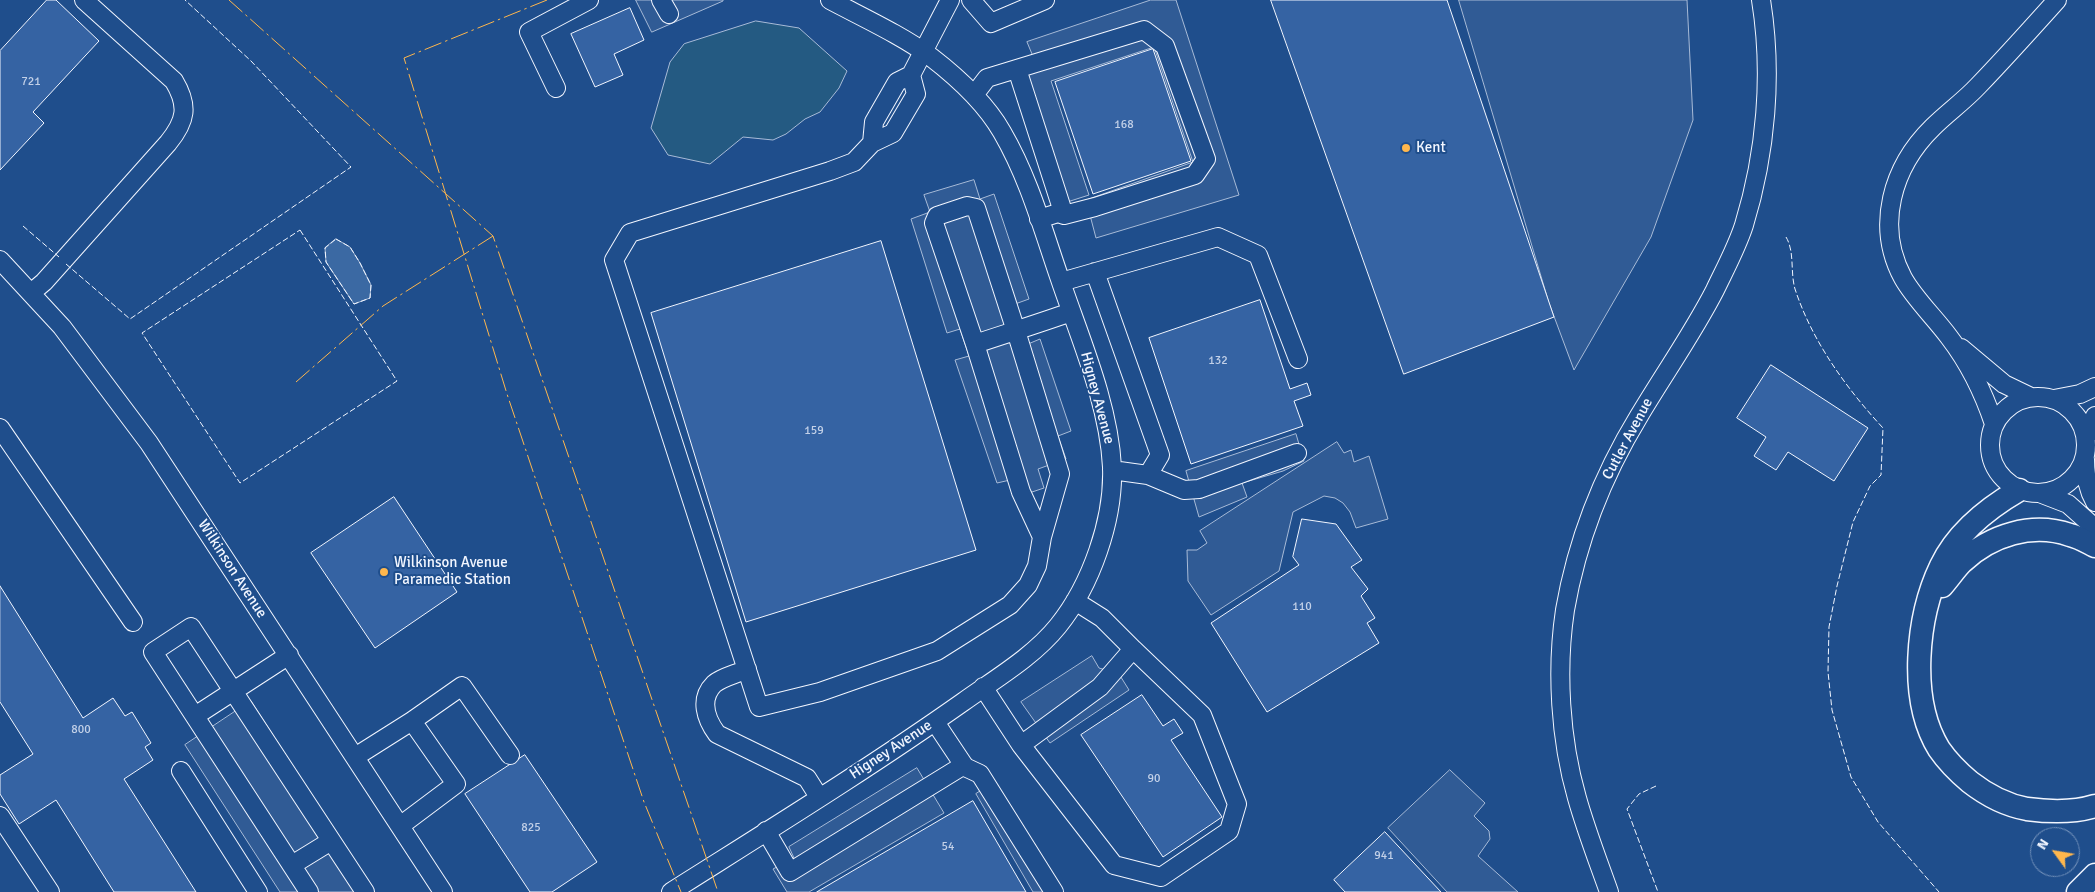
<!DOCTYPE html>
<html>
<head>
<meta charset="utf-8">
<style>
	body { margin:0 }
	#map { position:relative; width:2095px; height:892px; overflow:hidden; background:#1f4e8c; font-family:Signika,sans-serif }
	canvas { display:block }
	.north { position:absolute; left:2030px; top:827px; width:50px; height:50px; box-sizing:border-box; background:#1f4e8c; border:1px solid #7391ba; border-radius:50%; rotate:302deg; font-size:14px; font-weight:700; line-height:20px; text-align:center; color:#f2f6ff }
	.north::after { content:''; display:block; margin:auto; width:18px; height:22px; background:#ffb74d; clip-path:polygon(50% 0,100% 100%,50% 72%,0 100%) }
</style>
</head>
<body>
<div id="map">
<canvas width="2095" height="892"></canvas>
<div class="north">N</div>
</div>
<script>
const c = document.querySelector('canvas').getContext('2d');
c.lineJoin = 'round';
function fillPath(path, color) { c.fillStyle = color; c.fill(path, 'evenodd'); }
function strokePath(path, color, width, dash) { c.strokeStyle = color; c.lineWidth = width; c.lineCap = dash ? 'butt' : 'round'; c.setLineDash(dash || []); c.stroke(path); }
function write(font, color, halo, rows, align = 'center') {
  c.font = font + ' Signika,sans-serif'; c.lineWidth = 4; c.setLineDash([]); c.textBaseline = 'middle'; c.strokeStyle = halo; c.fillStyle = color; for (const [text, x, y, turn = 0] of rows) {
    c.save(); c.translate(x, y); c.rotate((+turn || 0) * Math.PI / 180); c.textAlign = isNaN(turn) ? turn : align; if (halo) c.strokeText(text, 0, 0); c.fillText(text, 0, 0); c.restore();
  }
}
const green = new Path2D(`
	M756,21L799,28L847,71L839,88L820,112L805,119L786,134L773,140L743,137L710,164L668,155L651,128L670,62L684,44Z`);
const parking = new Path2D(`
	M636,0H723V1L652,32Z
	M1151,0H1176L1239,195L1096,238L1086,200L1193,162L1154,47L1051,81L1089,195L1061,204L1024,88L1032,54L1027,42Z
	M1459,0H1687L1693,120L1651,237L1574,370L1549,303Z
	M974,180L980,199L994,194L1029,299L1015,304L1028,344L1040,339L1071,431L1058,436L1066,459L1038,469L1044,488L1017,497L1010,480L997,483L955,360L969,356L960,329L947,333L911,219L930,212L924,195Z
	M1296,434L1304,461L1283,471L1242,483L1247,497L1199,517L1186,471Z
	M1337,442L1344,453L1351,450L1354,462L1369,456L1388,519L1356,528L1350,512L1343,503L1335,498L1324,496L1293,512L1279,571L1211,615L1188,581L1187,550H1197L1207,543L1200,531Z
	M1092,656L1099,668L1119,674L1129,690L1050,743L1021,702Z
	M251,701L374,892H280L185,745Z
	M917,768L944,813L809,892H787L773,869L794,858L789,847Z
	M1450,770L1485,803L1474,816L1489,831L1490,839L1478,856L1518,892H1447L1388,828Z
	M988,786L1054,892H1033L976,794Z`);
const water = new Path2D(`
	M336,239L350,247L360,263L371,285L370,298L354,304L326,262L325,248Z`);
const building = new Path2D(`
	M47,0H56L99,41L33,112L44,123L0,170V51Z
	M1271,0H1447L1554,317L1404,374Z
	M630,8L644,40L614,54L623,75L595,87L571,34Z
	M1153,49L1191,161L1093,194L1055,82Z
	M881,241L976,550L746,622L651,313Z
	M1260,300L1290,389L1307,383L1311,395L1294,401L1303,426L1191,464L1149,338Z
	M1771,365L1868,428L1834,481L1788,452L1776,470L1754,456L1766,437L1737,418Z
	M394,497L457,592L375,648L311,553Z
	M1302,519L1336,524L1362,560L1351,567L1368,589L1361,596L1375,618L1367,623L1379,643L1267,712L1211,623L1299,565L1293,557Z
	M0,586L83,718L113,698L125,716L132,712L151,743L145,747L153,760L124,779L196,892H114L56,800L19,824L0,794V775L33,754L0,702Z
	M1142,695L1163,726L1174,719L1183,733L1171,740L1222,817L1163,857L1081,735Z
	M525,755L597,862L552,892H530L465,794Z
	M973,801L1026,892H817Z
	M1385,832L1441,892H1345L1334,880Z`);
const minor = new Path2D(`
	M661,0L669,14
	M971,0L991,23L1045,0
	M1017,69L1064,215
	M911,75L950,0
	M556,88L529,32L589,0
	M974,95L987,78L1144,30L1165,46L1206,159L1195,175L1095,207L1064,215L1058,213L1039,219
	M872,143L874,122L897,82L911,75L916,94L893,133L872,143L854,162L830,171L630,233L614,260L759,707L820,692L937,651L1010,605L1028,585L1037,566L1042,537
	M0,260L62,327L149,443L443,892
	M1095,272L1160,455L1148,475
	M1061,282L1218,237L1258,255L1298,359
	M31,293L44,282L168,143C186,121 189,106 174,81L84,0
	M975,344L1021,492L1042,537L1060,474L1016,331L976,208L967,206L937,216L934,223L975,344C1008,333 1040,323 1071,312
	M1961,348L2004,384L2031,397
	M1990 445a48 48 0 1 1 96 0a48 48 0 1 1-96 0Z
	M2054,399L2080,394L2095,387
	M1994,424C1984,394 1969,363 1949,337C1935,318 1914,298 1903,278C1875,226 1892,167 1933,127C1947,113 1964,101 1978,86C2005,58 2031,29 2057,0
	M0,428L133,622
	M2086,438L2095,416
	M2085,459C2085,475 2087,488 2095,502
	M1112,470L1148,475L1184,490L1199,489L1297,453
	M2042,494L2068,504L2095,528
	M747,669C737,674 722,677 714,684C699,699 706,719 717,734L807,778L819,797
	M983,687L1021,745L1100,687L1133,649L1102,618L1075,601
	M195,716L289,655
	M412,721L462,686L510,755
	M935,722L965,767L980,774L1054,892
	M1021,745L1114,865L1161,877L1229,831L1237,804L1202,715L1133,649
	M355,757L412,721L456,784L400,826
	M181,771L258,892
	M0,816L50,892
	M766,831L790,872L964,765
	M292,865L331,841
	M309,892L153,652L191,627L365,892
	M671,892C769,830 868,769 963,702C995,679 1033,657 1058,626C1091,585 1114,520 1112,467C1109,406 1082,343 1062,285C1044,234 1030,180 1002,132C986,104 957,77 931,57C903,36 862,17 830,0
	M1609,892C1598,861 1586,830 1577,798C1560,739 1556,670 1565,610C1577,541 1603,475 1639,416C1664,374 1693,333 1715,290C1725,269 1737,247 1744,225C1766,153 1773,74 1761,0`);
const major = new Path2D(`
	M2019,490C1988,508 1957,532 1941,566C1917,616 1908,699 1939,749C1948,762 1958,772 1970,782C1988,796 2005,805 2027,809C2050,812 2073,813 2095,806
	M1942,586C1949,578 1955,569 1962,562C1991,535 2032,522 2070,535C2079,537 2087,542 2095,546
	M2078,892L2095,875`);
const fence = new Path2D(`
	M23,226L59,257
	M300,230L397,381L240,483L142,333Z
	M1786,237C1795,252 1790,272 1795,289C1812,341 1846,388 1883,428L1881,475L1870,486L1853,522L1837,586L1829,627L1828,672L1832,710L1851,777L1878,822L1939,892
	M336,239L350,247L360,263L371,285L370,298L354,304L326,262L325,248Z
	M66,264L130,319L351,167L251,61L185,0
	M1656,786L1639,794L1627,809L1658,892`);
const power = new Path2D(`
	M229,0L493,236L718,892
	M547,0L404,58L507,394L644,802L681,892
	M296,382L383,306L493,236`);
const markers = [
	[1406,148,5,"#ffb74d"],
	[384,572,5,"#ffb74d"]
];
const numberNames = [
	["721",31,82],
	["168",1124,125],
	["132",1218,361],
	["159",814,431],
	["110",1302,607],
	["800",81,730],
	["90",1154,779],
	["825",531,828],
	["54",948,847],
	["941",1384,856]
];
const poiNames = [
	["Kent",1416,148],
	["Wilkinson Avenue",394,563],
	["Paramedic Station",394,580]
];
const streetNames = [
	["Higney Avenue",1097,398,75],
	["Cutler Avenue",1628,439,-62],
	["Wilkinson Avenue",232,569,57],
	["Higney Avenue",891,750,-33]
];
fillPath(green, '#245a82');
strokePath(green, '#a8bbd7', 1);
fillPath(parking, '#305b95');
strokePath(parking, '#a8bbd7', 1);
fillPath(water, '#3b69a3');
strokePath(water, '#a8bbd7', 1);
fillPath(building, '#3563a3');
strokePath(building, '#f2f6ff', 1);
strokePath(minor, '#f2f6ff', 20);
strokePath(major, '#f2f6ff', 25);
strokePath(minor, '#1f4e8c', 18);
strokePath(major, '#1f4e8c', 22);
strokePath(fence, '#f2f6ff', 1, [6, 2.5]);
strokePath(power, '#ffb74d', 1, [18, 4, 2.5, 4]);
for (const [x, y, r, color] of markers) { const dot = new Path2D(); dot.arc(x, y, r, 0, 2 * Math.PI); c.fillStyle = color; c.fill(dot); strokePath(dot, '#1f4e8c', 2); }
write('12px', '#c3d1e8', null, numberNames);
write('15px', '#f2f6ff', '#1f4e8c', poiNames, 'left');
write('15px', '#f2f6ff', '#1f4e8c', streetNames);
</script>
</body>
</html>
